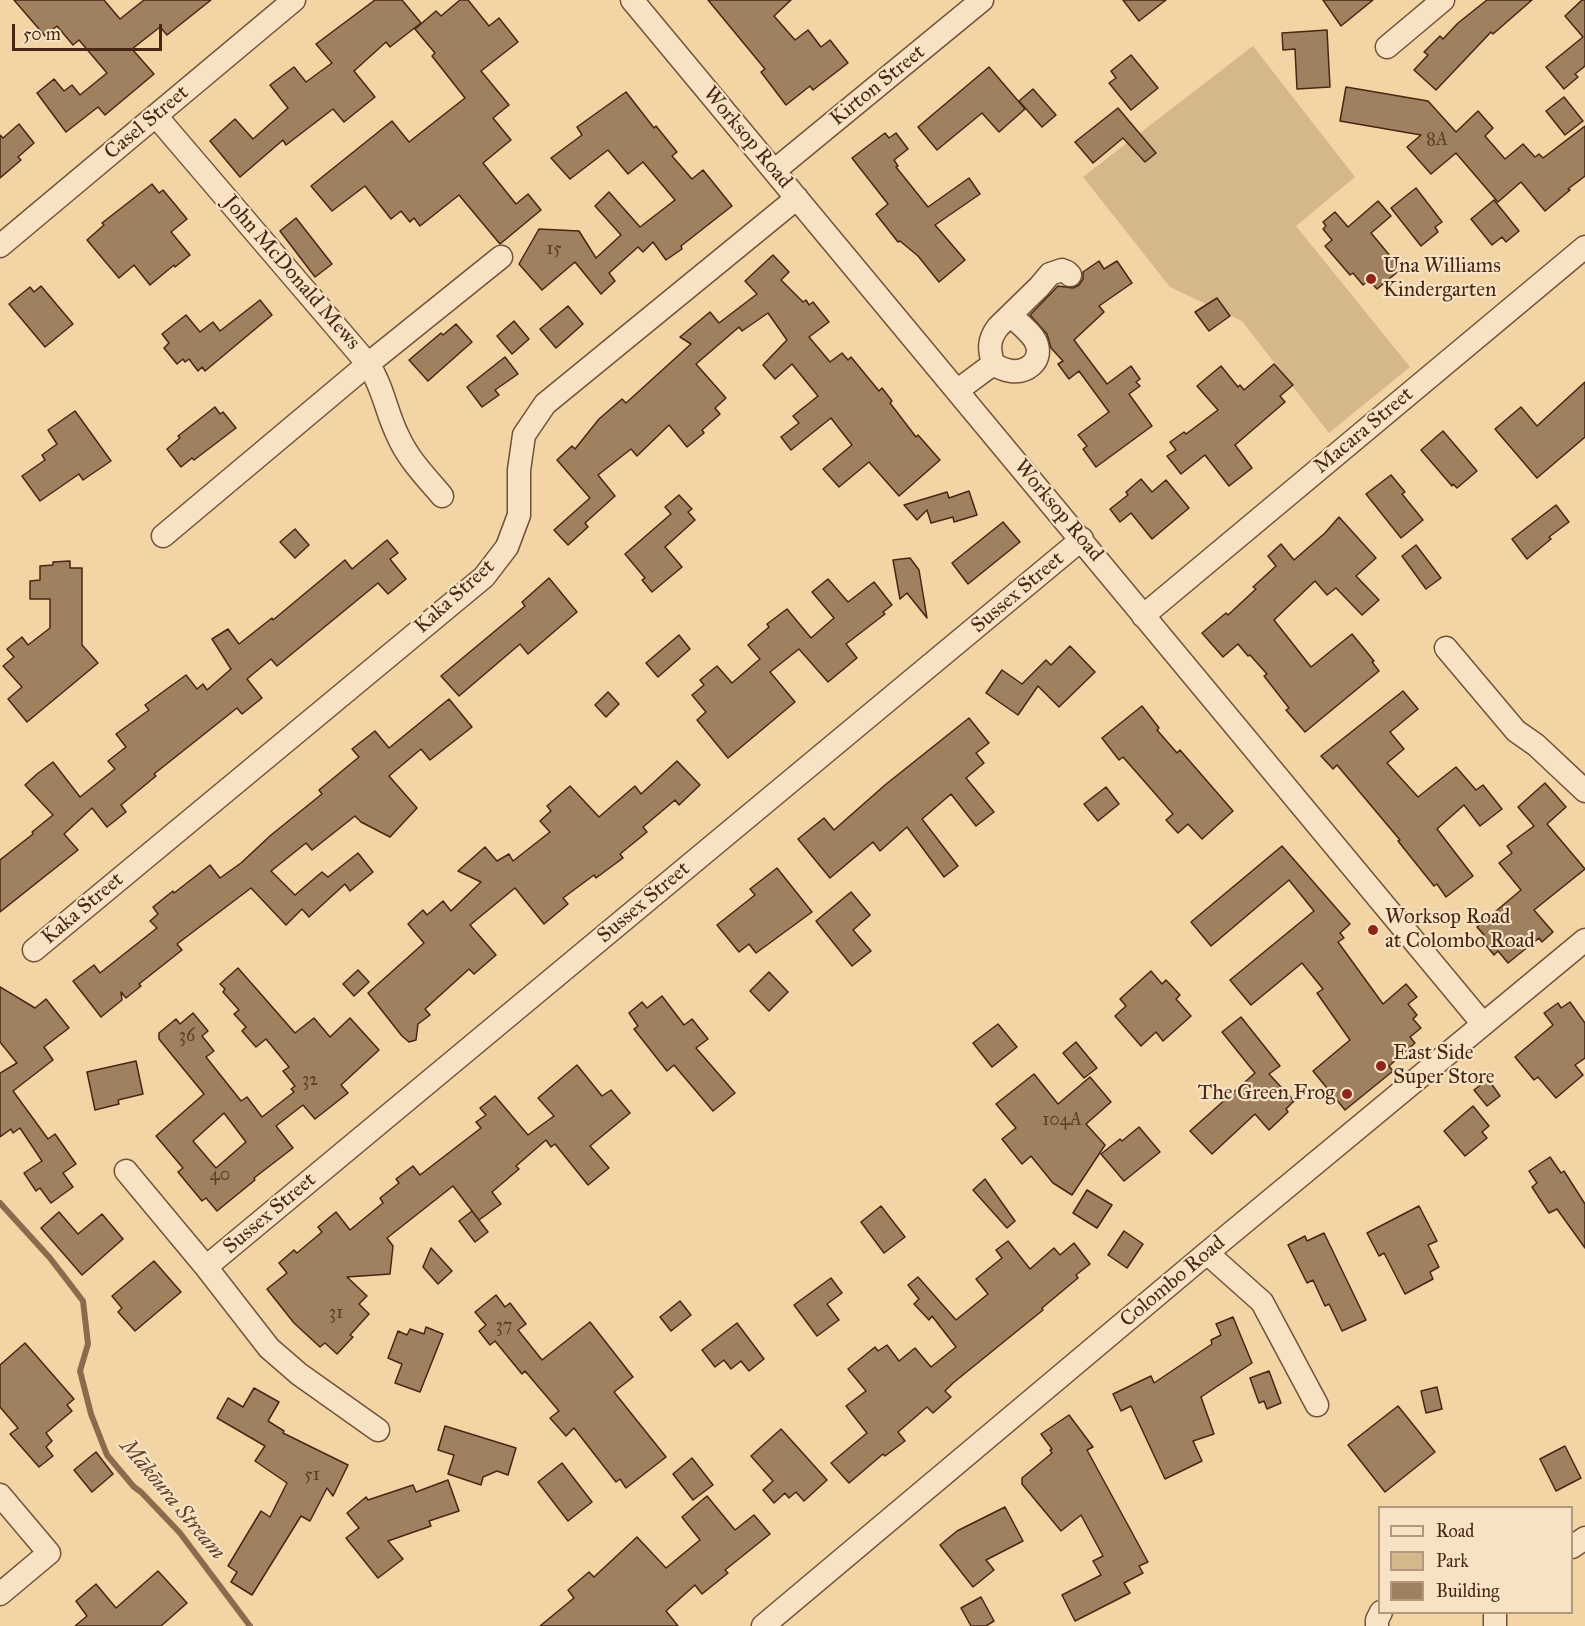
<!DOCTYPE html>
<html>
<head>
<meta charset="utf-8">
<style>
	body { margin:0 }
	#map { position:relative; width:1585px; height:1626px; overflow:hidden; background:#f2d4a5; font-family:"IM FELL Great Primer",serif }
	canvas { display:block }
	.legend { position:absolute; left:1378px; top:1506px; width:195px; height:108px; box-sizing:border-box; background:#f7e3c4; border:2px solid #b1987e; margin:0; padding:8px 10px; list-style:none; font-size:18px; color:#472714 }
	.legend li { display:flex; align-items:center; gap:12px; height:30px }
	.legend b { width:30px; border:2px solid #b1987e }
	.scale { position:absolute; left:12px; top:24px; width:150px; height:27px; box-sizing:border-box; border:3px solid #472714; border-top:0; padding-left:8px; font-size:18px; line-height:21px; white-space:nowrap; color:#472714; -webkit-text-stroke:4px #f7e3c4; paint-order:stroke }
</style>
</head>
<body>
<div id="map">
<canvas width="1585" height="1626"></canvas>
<ul class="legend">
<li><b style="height:8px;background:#f7e3c4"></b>Road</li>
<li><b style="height:16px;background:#d5b78c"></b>Park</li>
<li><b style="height:16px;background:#a0815f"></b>Building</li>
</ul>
<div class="scale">50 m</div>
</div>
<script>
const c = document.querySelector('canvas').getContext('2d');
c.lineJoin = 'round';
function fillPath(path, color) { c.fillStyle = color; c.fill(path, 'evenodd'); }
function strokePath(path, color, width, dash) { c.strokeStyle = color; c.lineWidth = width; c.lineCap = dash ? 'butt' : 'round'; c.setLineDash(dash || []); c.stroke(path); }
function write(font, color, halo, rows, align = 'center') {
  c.font = font + ' "IM FELL Great Primer",serif'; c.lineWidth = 4.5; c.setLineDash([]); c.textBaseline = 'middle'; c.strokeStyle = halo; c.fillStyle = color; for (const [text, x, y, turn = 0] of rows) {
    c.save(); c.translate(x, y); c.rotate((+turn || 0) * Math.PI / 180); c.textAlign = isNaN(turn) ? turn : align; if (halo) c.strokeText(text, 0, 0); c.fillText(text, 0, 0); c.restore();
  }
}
const green = new Path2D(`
	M1253,46L1355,177L1296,226L1410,367L1329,433L1242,321L1170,287L1083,177Z`);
const stream = new Path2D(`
	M0,1203L50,1258L83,1301L88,1344L80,1371L91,1414L107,1455L134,1487L141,1492L180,1533L250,1626`);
const building = new Path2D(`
	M14,0H104L120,19L144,0H211L167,35L160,27L132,49L154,74L105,115L98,107L66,132L37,93L54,79L64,91L72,85L80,95L107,73L79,40L73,45L57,26L45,36Z
	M375,0H402L421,23L390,47L386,42L354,71L375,97L344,122L333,109L286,145L283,140L240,177L210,141L235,119L253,139L288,108L270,85L294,67L306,82L332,63L316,44Z
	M460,0H468L489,26L499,18L518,42L481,71L509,105L493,118L511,140L483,163L516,204L528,194L541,210L500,244L459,195L420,226L414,218L410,222L401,211L391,219L365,186L332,211L311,186L392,121L409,142L465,98L432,56L435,53L415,29L436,11L441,16Z
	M708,0H791L774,16L795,40L808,30L821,47L830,40L848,63L813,90L810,86L786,105L761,72L765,69Z
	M1123,0H1166L1139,21Z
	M1323,0H1373L1341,26Z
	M1487,0H1532L1493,34L1491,32L1436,90L1414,70L1428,55L1424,52L1440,36L1443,39L1458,23Z
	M1582,0H1585V66L1575,74L1578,77L1564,89L1546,67L1583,37L1565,16Z
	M1327,30L1330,87L1297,89L1295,49L1283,50L1282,33Z
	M1131,55L1158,88L1131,110L1109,83L1116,78L1111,71Z
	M989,67L1025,109L999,132L982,113L937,150L918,127Z
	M1346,87L1428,101L1456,132L1478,111L1493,128L1485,136L1505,159L1523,144L1535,157L1539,154L1543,158L1585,126V176L1568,189L1570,190L1545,211L1521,182L1498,202L1456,153L1431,174L1407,147L1421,135L1340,121Z
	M1033,89L1056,115L1042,127L1019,101Z
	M626,92L654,128L656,126L677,152L672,156L692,179L703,170L732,206L681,246L682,249L666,260L653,242L643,252L638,247L609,273L615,281L601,294L575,262L542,290L519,264L539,229L579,231L596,258L621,235L595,206L609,192L640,227L675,200L643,162L628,174L608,150L570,179L551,158L582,135L577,127Z
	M1564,97L1583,121L1565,135L1546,111Z
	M1118,108L1156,153L1145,162L1123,138L1093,163L1075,142Z
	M19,124L34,143L18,157L21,160L0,178V135L3,138Z
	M885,133L889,138L896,133L908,149L894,160L898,166L896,167L928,207L969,178L980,194L935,225L965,260L939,282L918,256L900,241L898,242L876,214L888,204L852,158Z
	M152,184L159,193L163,190L187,219L171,232L190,255L175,267L174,265L150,285L134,265L119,278L87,240L104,225L102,223Z
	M1416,188L1442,222L1435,227L1438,232L1421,246L1391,208Z
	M1494,200L1519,231L1506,242L1502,237L1492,245L1471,219Z
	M1378,201L1391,216L1371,233L1401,269L1377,289L1369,280L1363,285L1353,273L1350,275L1325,246L1332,240L1323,229L1326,226L1323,222L1335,212L1348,227Z
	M296,218L332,264L315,277L280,231Z
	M773,255L789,272L781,280L803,302L806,300L809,305L813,302L829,322L809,337L830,362L842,353L848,360L851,357L879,391L882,388L892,401L890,403L916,437L918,435L940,460L899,496L869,462L839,487L823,469L852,445L831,418L791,450L781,437L799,423L793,416L818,396L792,364L775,379L763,365L787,340L768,313L742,331L739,327L696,364L726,398L715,408L720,414L702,430L704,433L687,447L669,425L637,456L631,449L598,475L615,496L585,523L588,527L568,545L554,530L590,498L557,460L572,446L575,449L599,419L622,399L626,403L691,344L680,337L710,312L719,323L757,294L745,281Z
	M1099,261L1104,269L1117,261L1132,283L1099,306L1104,312L1074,340L1107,384L1131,366L1140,379L1136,382L1140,386L1129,394L1152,426L1096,467L1083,449L1087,446L1078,435L1109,412L1079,371L1069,379L1058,364L1063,361L1051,348L1047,334L1030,315L1058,286L1073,288L1079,285L1083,279V272Z
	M41,286L73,324L45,347L9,304L30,287L34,292Z
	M1217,298L1230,316L1209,331L1195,312Z
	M260,300L272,315L205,371L202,367L198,371L189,359L185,362L183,359L177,364L164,348L169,343L162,334L186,315L200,332L213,322L220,331Z
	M568,306L583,324L556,348L540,329Z
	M514,321L529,339L512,354L497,336Z
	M456,324L472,342L428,381L409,360L441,333L443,335Z
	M505,357L518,374L495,390L499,395L482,407L467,387Z
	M1274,364L1293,385L1280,396L1285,402L1235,445L1252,468L1229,486L1205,455L1181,474L1167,456L1176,450L1170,442L1184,432L1186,434L1218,410L1197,386L1221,366L1238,387L1240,385L1244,390Z
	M1585,382V437L1537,478L1495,429L1521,407L1537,426Z
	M215,407L220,414L223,412L236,428L194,460L192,458L181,467L167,449L180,438L178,436Z
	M75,411L111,461L83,480L79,474L40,501L22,476L45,460L42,455L57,444L48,430Z
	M1443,431L1477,471L1457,488L1453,484L1452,486L1421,450Z
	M1391,475L1405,492L1402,494L1423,520L1401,538L1366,494Z
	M1141,479L1152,492L1166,480L1189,508L1152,539L1131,513L1120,522L1110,509L1128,495L1126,492Z
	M969,491L977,515L954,522L953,517L931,523L927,510L917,520L904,505L947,492L949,498Z
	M679,495L692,509L688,512L695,520L665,547L682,567L652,592L642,580L645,578L625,554L671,514L665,507Z
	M1556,505L1569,522L1549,537L1551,539L1527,559L1512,539Z
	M1339,517L1376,558L1356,576L1379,600L1362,615L1336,588L1327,595L1315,581L1274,620L1311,667L1352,634L1374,661L1372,662L1379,671L1305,732L1286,710L1289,708L1264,676L1267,674L1250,655L1248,656L1238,644L1223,657L1202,633L1226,613L1228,615L1256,589L1253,587L1276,566L1268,556L1281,544L1294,560L1325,533Z
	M1003,522L1020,542L968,584L952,563Z
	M295,529L309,545L295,558L280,542Z
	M387,540L398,553L390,559L406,579L388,594L378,583L277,666L271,659L247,679L262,698L242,714L237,708L154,774L156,776L121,805L126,812L107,827L92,808L64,834L78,850L0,912V860L33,834L32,832L53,815L25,785L37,774L53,762L80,797L115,769L108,761L126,747L116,734L149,710L145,705L186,675L197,689L203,684L207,690L231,669L212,639L228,629L239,644L272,618L273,620L345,560L352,569Z
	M1416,545L1441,578L1426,589L1402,556Z
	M910,558L919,570L927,618L907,593L900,599L893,560Z
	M70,561V568H82V645L98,663L27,722L8,699L22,687L3,666L14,657L7,649L22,637L28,645L50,628V599H30V581L40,580V566L53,565V562Z
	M549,578L577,612L528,654L520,644L459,696L441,676L525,606L522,602Z
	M828,579L848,602L874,582L892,605L883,612L885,614L846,644L857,658L828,682L799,649L770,672L795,702L728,758L697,720L706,712L692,695L704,685L700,680L717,666L732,683L760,659L748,645L769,627L767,624L787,609L811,638L834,618L812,592Z
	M679,635L690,649L658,677L646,663Z
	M1070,646L1095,672L1059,707L1038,686L1018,715L986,693L1002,670L1022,684L1046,660L1051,665Z
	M1403,691L1418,709L1390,732L1404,749L1387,763L1418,797L1456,767L1476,790L1483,785L1502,809L1480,826L1464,805L1437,829L1473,876L1446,897L1437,884L1434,886L1398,841L1400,840L1337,765L1333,769L1321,756Z
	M608,692L619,704L606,717L595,705Z
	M449,699L472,727L430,760L421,749L389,776L417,808L390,837L361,822L355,816L312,850L306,843L271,871L295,895L322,872L328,877L358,853L373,872L350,891L345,884L309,917L302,909L286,925L251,888L177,944L182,950L139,984L141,986L126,998L121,992L122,1000L101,1017L73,981L94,965L100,973L157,928L150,921L158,914L153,907L173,891L174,893L210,865L220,878L241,863L271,835L322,794L319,790L359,757L352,749L375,731L389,748Z
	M1142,706L1159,728L1157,730L1177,753L1180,750L1233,811L1202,839L1188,824L1178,833L1166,820L1173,814L1123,757L1119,760L1102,738Z
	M969,718L989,743L976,753L984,763L966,778L994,812L976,826L951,794L922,819L958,866L944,877L907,827L880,851L873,842L830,878L798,839L824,818L834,830L885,785Z
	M677,761L700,785L679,805L675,800L643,827L647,832L620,854L623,858L596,878L594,875L563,898L568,904L544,924L515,888L470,925L496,955L474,974L469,969L425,1009L430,1015L418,1024L416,1040L409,1042L402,1036L368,993L424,943L408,924L423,910L427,915L443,901L451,911L481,882L458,871L485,847L497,861L509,854L513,861L550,832L540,821L551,811L547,806L570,786L599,817L635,786L641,794Z
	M1545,783L1566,807L1547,824L1585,869L1534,910L1553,932L1542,942L1539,938L1508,963L1498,951L1494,955L1480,938L1484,935L1477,927L1521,890L1499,863L1512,853L1507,846L1534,826L1518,807Z
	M1106,787L1119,804L1098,821L1084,804Z
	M1282,846L1350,924L1340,933L1344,938L1338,942L1383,1004L1406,984L1417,997L1408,1004L1417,1015L1413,1019L1421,1028L1410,1037L1415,1043L1389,1066L1393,1071L1345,1110L1313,1071L1350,1040L1317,993L1323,989L1302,963L1251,1005L1230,980L1314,911L1289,880L1211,946L1191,922Z
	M777,868L812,912L756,953L749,944L739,952L717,925L755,895L750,889Z
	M851,892L870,915L853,930L871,951L852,966L816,921Z
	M238,968L295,1033L314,1018L330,1037L350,1018L379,1050L341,1085L348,1093L315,1119L303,1105L276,1126L293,1148L254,1178L255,1180L217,1211L206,1198L202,1201L178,1172L183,1168L156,1136L204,1094L159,1039V1033L176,1019L180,1024L193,1013L208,1031L202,1036L214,1051L206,1057L241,1101L247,1097L262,1117L294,1092L291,1089L295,1086L283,1071L289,1067L266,1039L256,1047L242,1031L246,1027L234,1014L239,1010L223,992L225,989L220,984ZM224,1113L246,1142L216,1168L193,1141Z
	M358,970L369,982L354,996L343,984Z
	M1151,971L1162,984L1166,980L1180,995L1176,999L1191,1016L1163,1041L1156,1032L1141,1046L1115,1016L1126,1006L1120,999Z
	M769,972L788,992L769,1011L750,991Z
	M0,987L35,1008L46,999L69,1028L44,1047L53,1060L13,1091L48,1139L55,1134L76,1164L63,1173L73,1187L51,1203L40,1188L36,1191L24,1173L42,1161L20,1128L13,1133L11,1129L0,1137V1073L17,1063L0,1042Z
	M662,996L684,1025L692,1019L708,1039L696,1048L735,1093L713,1111L674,1065L667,1071L634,1029L638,1026L629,1013L642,1002L647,1008Z
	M1570,1002L1585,1023V1058L1575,1065L1583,1075L1556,1098L1538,1077L1534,1080L1515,1057L1553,1025L1544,1013L1558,1003L1561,1008Z
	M1241,1017L1280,1066L1269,1074L1294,1101L1286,1109L1288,1112L1269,1130L1255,1114L1212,1154L1190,1131L1255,1073L1222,1032Z
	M998,1024L1017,1047L992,1067L973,1043Z
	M1076,1042L1097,1068L1084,1078L1063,1053Z
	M136,1061L143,1094L118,1100L119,1104L95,1110L87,1072Z
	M577,1065L602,1096L611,1090L630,1113L590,1146L609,1168L588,1185L555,1144L551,1147L546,1140L516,1166L519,1169L492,1192L501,1204L479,1220L453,1186L387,1238L393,1246L390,1274L347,1277L367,1296L359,1304L369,1314L350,1335L353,1337L337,1354L325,1343L320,1347L294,1323L267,1289L287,1273L279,1263L294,1250L297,1253L322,1232L318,1227L336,1212L350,1230L383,1203L380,1198L399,1183L396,1179L413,1166L420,1175L481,1128L476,1122L486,1115L480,1108L495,1096L528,1135L554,1116L538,1098Z
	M1034,1074L1058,1104L1090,1077L1111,1102L1086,1124L1105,1145L1072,1195L1053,1183L1031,1156L1022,1164L1002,1139L1016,1128L996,1104Z
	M1488,1079L1500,1096L1487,1106L1474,1090Z
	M1473,1106L1489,1126L1482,1132L1487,1138L1465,1156L1444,1131Z
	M1139,1127L1160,1152L1124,1181L1101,1154L1120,1139L1122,1141Z
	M1550,1157L1561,1173L1564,1171L1585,1204V1248L1557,1209L1549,1213L1532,1187L1537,1183L1529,1171Z
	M985,1179L1015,1221L1007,1228L973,1190Z
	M1087,1190L1112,1205L1097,1228L1073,1213Z
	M881,1206L905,1237L884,1253L861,1222Z
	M1419,1206L1437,1241L1428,1245L1439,1267L1430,1272L1433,1279L1405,1294L1384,1253L1379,1256L1367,1233Z
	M472,1211L488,1232L475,1242L459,1221Z
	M59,1212L78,1234L102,1214L123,1239L82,1275L41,1228Z
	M1124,1231L1143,1244L1127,1268L1108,1255Z
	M1324,1233L1366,1320L1342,1331L1329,1304L1325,1306L1313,1280L1307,1283L1288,1245L1305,1236L1307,1241Z
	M1008,1241L1030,1269L1054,1248L1060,1255L1074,1243L1090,1264L1076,1275L1078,1278L1042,1308L1043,1310L953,1383L945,1391L951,1397L933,1413L927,1407L898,1432L905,1441L885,1456L883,1454L849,1483L831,1463L867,1433L846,1406L866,1391L848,1369L875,1347L878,1351L887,1345L899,1361L915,1348L931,1367L956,1347L932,1316L929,1320L914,1304L919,1299L908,1285L918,1277L956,1320L988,1294L976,1279L1002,1258L996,1250Z
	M431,1248L452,1271L438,1284L423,1267Z
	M154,1261L181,1292L135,1331L118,1312L122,1308L112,1296Z
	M831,1278L842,1293L827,1304L839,1320L817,1336L794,1305Z
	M496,1295L505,1307L510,1303L526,1324L518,1330L542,1360L590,1322L633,1377L614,1392L666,1457L626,1488L620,1479L616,1482L574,1428L566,1436L550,1418L559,1411L525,1371L522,1374L495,1341L490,1345L479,1331L486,1325L475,1312Z
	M680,1301L691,1315L671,1331L660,1317Z
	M1233,1317L1252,1363L1201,1397L1214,1434L1193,1441L1202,1461L1165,1479L1131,1406L1121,1411L1113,1394L1151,1376L1154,1383L1212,1344L1211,1340L1221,1335L1216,1324Z
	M737,1323L764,1359L749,1371L741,1361L731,1369L724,1360L715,1367L702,1350Z
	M426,1327L443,1334L420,1392L395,1383L402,1364L388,1358L398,1331L407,1335L410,1329L424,1334Z
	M25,1343L74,1399L67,1405L72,1411L46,1433L52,1441L46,1447L53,1456L39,1467L10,1434L18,1428L0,1407V1365Z
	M1269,1371L1281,1403L1267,1409L1264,1401L1259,1403L1250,1378Z
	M1437,1387L1442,1409L1426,1413L1421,1391Z
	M254,1388L279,1402L268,1421L284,1431L283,1433L348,1465L333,1496L327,1488L310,1521L301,1516L252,1595L231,1582L237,1572L228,1566L261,1511L270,1517L287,1483L255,1461L265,1446L217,1418L228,1398L243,1407Z
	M1398,1406L1435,1452L1385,1492L1348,1445Z
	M1069,1415L1093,1447L1087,1450L1148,1562L1139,1566L1143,1573L1124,1583L1130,1593L1075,1621L1062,1595L1101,1575L1093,1561L1103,1556L1081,1515L1061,1531L1022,1484V1478L1052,1453L1050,1450L1052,1449L1041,1434Z
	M445,1426L516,1448L508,1475L497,1471L483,1477L481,1485L448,1474L454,1455L438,1450Z
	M781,1429L827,1480L804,1501L796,1492L789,1498L785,1493L774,1503L763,1490L773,1481L751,1456Z
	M1565,1446L1581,1478L1556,1491L1540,1459Z
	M96,1452L113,1474L92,1492L74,1470Z
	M692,1458L713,1485L693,1500L673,1474Z
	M562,1463L592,1502L568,1521L538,1482Z
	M448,1480L459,1511L429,1521L431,1526L388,1541L403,1559L378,1578L346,1538L359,1528L347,1513L366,1497L368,1500L413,1485L416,1492Z
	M707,1496L735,1530L754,1515L770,1534L725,1570L728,1573L702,1594L695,1585L666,1611L678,1626H540L574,1598L568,1590L589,1572L594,1577L637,1537L666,1568L700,1540L682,1517Z
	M1005,1507L1023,1541L986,1560L994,1570L973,1587L940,1545L957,1531Z
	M158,1571L187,1603L161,1626H75L87,1616L76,1601L96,1584L116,1608Z
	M981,1597L994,1621L986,1626H971L961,1608Z`);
const minor = new Path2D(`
	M632,0L1483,1024
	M1387,47L1443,0
	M156,116L368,364L163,536
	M774,171L982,0
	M0,246L294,0
	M993,364C989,349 988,340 998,327L1039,287L1050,274L1062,270L1067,272L1070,275
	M993,364C998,367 1005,370 1011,371C1026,373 1042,362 1037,345C1034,334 1019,324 1012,316
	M958,390L993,364
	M442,496C426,477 408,459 398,436C386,412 383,386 368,364L501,257
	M1143,616L1585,247
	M1446,648L1516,731L1536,745L1585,791
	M34,950L484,577L507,547L519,515V470L524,435L545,404L797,198
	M126,1171L206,1267L269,1348L299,1374L378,1430
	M1207,1253L1262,1302L1317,1405
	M206,1267L1082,539
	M0,1495L49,1553L0,1594
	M1572,1547L1585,1538
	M1495,1612V1626
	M763,1626L1207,1253L1585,940
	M1377,1626V1620L1381,1612`);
const markers = [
	[1371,279,6,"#8f2418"],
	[1373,930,6,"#8f2418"],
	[1381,1066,6,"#8f2418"],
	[1347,1094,6,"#8f2418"]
];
const numberNames = [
	["8A",1437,141],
	["15",554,250],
	["36",187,1037],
	["32",310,1081],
	["104A",1062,1121],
	["40",220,1176],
	["31",336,1314],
	["37",504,1327],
	["51",312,1476]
];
const streetNames = [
	["Kirton Street",878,86,-39],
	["Casel Street",147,123,-40],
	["Worksop Road",747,138,50],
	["John McDonald Mews",291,273,49],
	["Macara Street",1364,431,-40],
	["Worksop Road",1058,511,50],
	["Sussex Street",1018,593,-40],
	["Kaka Street",455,597,-42],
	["Sussex Street",644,903,-40],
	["Kaka Street",83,909,-40],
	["Sussex Street",270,1214,-40],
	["Colombo Road",1173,1282,-40]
];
const poiNames = [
	["Una Williams",1383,267],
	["Kindergarten",1383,291],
	["Worksop Road",1385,918],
	["at Colombo Road",1385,942],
	["East Side",1393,1054],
	["Super Store",1393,1078],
	["The Green Frog",1335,1094,"right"]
];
const waterNames = [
	["Mākōura Stream",172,1500,50]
];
fillPath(green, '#d5b78c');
strokePath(stream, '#8b6b4e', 6);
fillPath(building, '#a0815f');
strokePath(building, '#472714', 1.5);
strokePath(minor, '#725238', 25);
strokePath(minor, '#f7e3c4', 22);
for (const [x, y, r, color] of markers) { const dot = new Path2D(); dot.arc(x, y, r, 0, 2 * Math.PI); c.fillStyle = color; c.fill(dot); strokePath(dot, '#f7e3c4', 2); }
write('18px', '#5d3e27', null, numberNames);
write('21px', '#472714', '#f7e3c4', streetNames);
write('21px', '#472714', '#f7e3c4', poiNames, 'left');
write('italic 22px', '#63442c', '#f7e3c4', waterNames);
</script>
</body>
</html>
